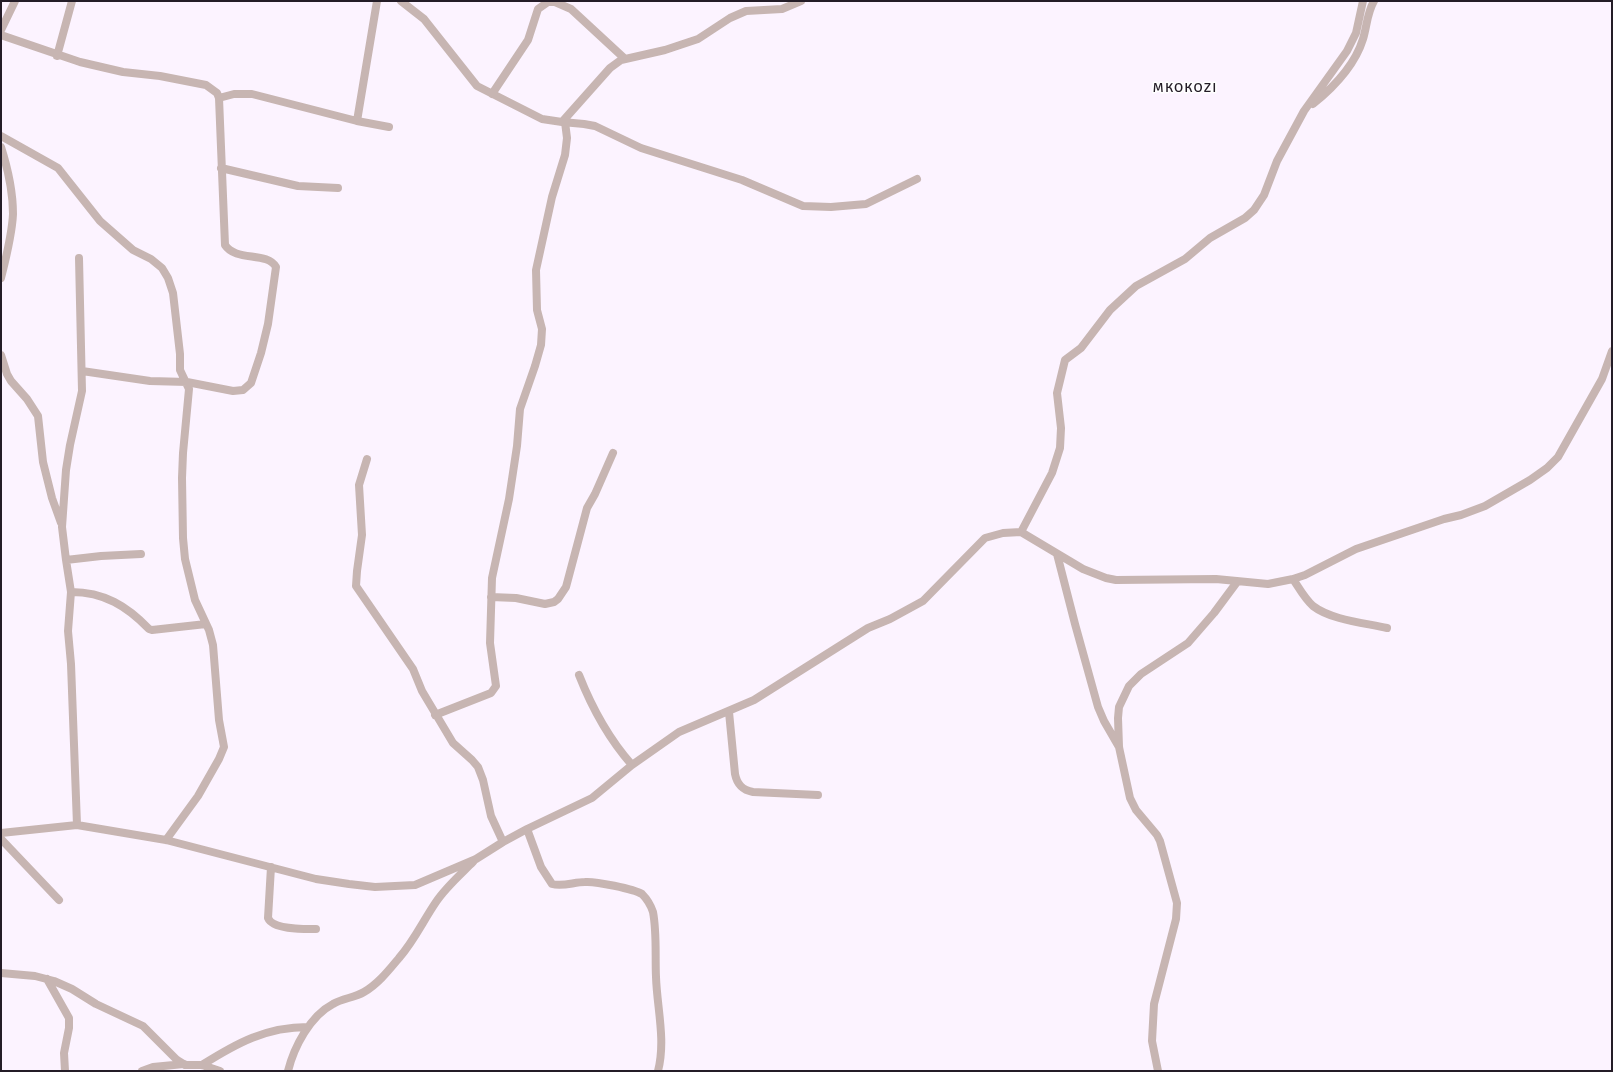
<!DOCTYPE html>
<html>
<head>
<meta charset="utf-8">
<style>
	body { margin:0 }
	#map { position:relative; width:1613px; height:1072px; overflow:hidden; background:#fcf3ff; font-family:Signika,sans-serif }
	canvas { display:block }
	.frame { position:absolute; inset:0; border:2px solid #241c27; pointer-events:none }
</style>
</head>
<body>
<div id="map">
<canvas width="1613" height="1072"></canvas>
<div class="frame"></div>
</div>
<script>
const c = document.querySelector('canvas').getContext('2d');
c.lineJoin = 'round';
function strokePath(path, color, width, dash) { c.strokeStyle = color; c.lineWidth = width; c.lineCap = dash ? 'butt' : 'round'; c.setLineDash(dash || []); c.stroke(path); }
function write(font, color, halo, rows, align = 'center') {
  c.font = font + ' Signika,sans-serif'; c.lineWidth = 3; c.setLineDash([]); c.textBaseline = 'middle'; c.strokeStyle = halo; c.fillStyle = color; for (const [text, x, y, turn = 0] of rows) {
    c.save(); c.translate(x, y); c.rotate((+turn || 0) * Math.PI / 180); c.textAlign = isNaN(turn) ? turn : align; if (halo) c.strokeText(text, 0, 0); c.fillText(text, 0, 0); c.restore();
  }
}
const minor = new Path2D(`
	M401,1L424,19L477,86L542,119L562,122L584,124L595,126L641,148L742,180L803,206L831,207L866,204L917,179
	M1,30L15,1
	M1,35L80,62L123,72L160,76L206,85L217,93L219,98L225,245C236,262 267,251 276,267L268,324L261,353L251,383L243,390L233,391L187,382L150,381L82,371
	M57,56L72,1
	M492,94L528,40L538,9L548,2H555L571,9L624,58
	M219,98L234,94H252L357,121L389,127
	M1313,104C1334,87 1355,65 1363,39C1367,26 1367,13 1374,1
	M357,121L377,1
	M562,122L610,68L621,60L665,50L698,39L730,18L746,11L782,9L801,1
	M1,136L58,168L100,221L133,250L151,259L162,268L168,278L173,293L180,354V370L189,389L183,453L182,478L183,538L185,559L195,600L209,630L213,645L219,720L224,747L219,759L198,796L166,840
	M1,147C7,166 13,193 13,214C12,235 6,258 1,278
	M221,168L298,186L338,188
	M1,355L7,374L11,381L27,399L38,416L43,462L52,498L61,523
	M367,459L359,485L362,535L357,571L356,586L413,669L422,691L453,743L472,760L478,767L483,780L491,816L503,842
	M1021,532L1052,473L1060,448L1061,428L1057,393L1065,360L1081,348L1110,310L1136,286L1185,259L1210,238L1245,218L1254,210L1264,195L1277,161L1304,111L1347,51L1356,33L1363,1
	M1057,554L1075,624L1098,707L1104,721L1119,747
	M66,560L101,556L141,554
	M1293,579C1299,588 1305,599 1313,606C1331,620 1365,623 1387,628
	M71,592C104,592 127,606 149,629L152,630L206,624
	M491,597L516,598L545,604L554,602L558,599L566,587L587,508L595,494L613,453
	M579,675C592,708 609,739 632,765
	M729,712L735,774C737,784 742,790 753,792L818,795
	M435,715L491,693L496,686L490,643L492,578L509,499L517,446L520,409L535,366L541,345L542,329L537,310L536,270L552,197L565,155L567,138L565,122
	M77,825L71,664L68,631L71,592L66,560L62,527L66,470L70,445L82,391L79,258
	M527,829L541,867L552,884C563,887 574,882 585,882C595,881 634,889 642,894C647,899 651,906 653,912C657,933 655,956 656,977C657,1008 666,1040 658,1071
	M1,833L77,825L166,840L316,879L349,884L375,887L415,885L476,859L503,842L527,829L592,798L632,765L679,732L754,700L868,628L890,619L923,601L985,538L1003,533L1021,532L1083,569L1106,578L1116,580L1216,579L1268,584L1293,579L1305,575L1356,549L1444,519L1461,515L1485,506L1530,480L1547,468L1558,457L1602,379L1612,351
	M1,839L59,900
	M271,867L268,918C273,930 305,929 316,929
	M1,973L35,976L54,981L72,989L96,1004L143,1026L177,1060L185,1065H202L220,1071
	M47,979L69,1018V1028L64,1053L65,1071
	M202,1065C237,1043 266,1027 308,1027
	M142,1071L153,1067L184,1064
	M288,1071C294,1047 310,1016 333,1004C343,998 354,998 364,992C378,984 389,970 399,958C414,941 423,921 436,902C446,887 460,875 473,862
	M1158,1071L1152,1041L1154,1004L1176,919L1177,903L1160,841L1157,835L1136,810L1130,798L1119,747L1118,718L1119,707L1129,686L1141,674L1188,643L1214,613L1237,582`);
const quarterNames = [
	["MKOKOZI",1185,88]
];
strokePath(minor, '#c7b5b2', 8);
c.letterSpacing = '1px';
write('14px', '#241c27', '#fff', quarterNames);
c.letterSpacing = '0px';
</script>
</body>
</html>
